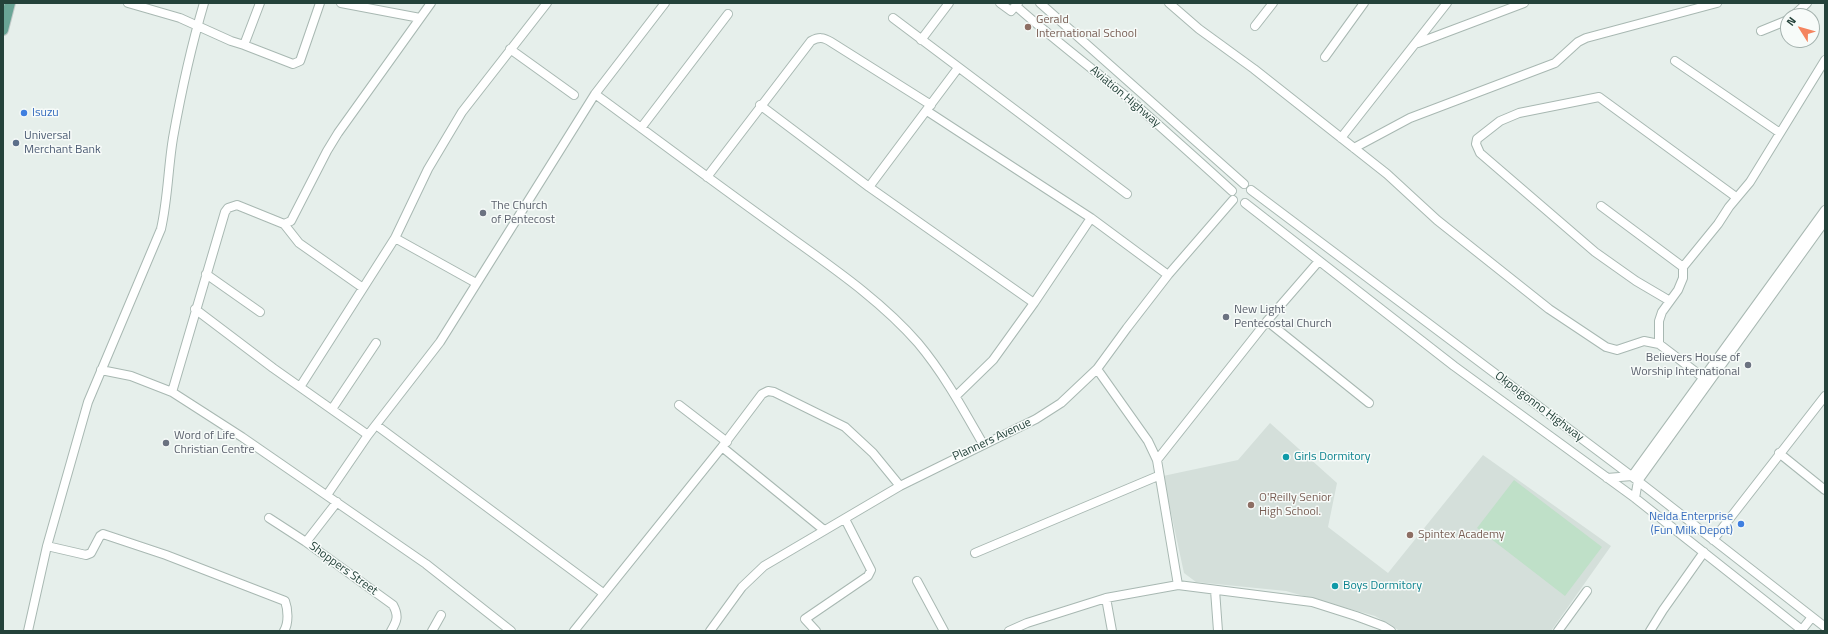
<!DOCTYPE html>
<html>
<head>
<meta charset="utf-8">
<style>
	body { margin:0 }
	#map { position:relative; width:1828px; height:634px; overflow:hidden; background:#e6efeb; font-family:"Titillium Web",sans-serif }
	canvas { display:block }
	.frame { position:absolute; inset:0; border:4px solid #24423a; pointer-events:none }
	.north { position:absolute; left:1780px; top:8px; width:40px; height:40px; box-sizing:border-box; background:#f7fbf9; border:1px solid #a3b1ad; border-radius:50%; rotate:307deg; font-size:11px; font-weight:700; line-height:16px; text-align:center; color:#24423a }
	.north::after { content:''; display:block; margin:auto; width:14px; height:18px; background:#f4845f; clip-path:polygon(50% 0,100% 100%,50% 72%,0 100%) }
</style>
</head>
<body>
<div id="map">
<canvas width="1828" height="634"></canvas>
<div class="frame"></div>
<div class="north">N</div>
</div>
<script>
const c = document.querySelector('canvas').getContext('2d');
c.lineJoin = 'round';
function fillPath(path, color) { c.fillStyle = color; c.fill(path, 'evenodd'); }
function strokePath(path, color, width, dash) { c.strokeStyle = color; c.lineWidth = width; c.lineCap = dash ? 'butt' : 'round'; c.setLineDash(dash || []); c.stroke(path); }
function write(font, color, halo, rows, align = 'center') {
  c.font = font + ' "Titillium Web",sans-serif'; c.lineWidth = 3; c.setLineDash([]); c.textBaseline = 'middle'; c.strokeStyle = halo; c.fillStyle = color; for (const [text, x, y, turn = 0] of rows) {
    c.save(); c.translate(x, y); c.rotate((+turn || 0) * Math.PI / 180); c.textAlign = isNaN(turn) ? turn : align; if (halo) c.strokeText(text, 0, 0); c.fillText(text, 0, 0); c.restore();
  }
}
const built = new Path2D(`
	M1270,423L1337,483L1328,527L1388,573L1483,455L1611,546L1551,631H1400L1375,616L1286,591L1196,582L1184,573L1163,476L1238,460Z`);
const green = new Path2D(`
	M1514,480L1602,547L1565,596L1477,528Z`);
const minor = new Path2D(`
	M128,3L180,18L231,41L244,45L260,3
	M341,3L420,18
	M1000,3L1011,11L1018,3
	M1040,3L1244,184
	M1169,3L1199,29L1254,69L1387,174L1437,220L1549,309L1606,347L1617,350L1644,341L1659,344L1709,382
	M1016,6C1052,38 1090,67 1127,97C1162,128 1197,159 1232,191
	M1793,16L1807,3
	M893,18L1127,194
	M1255,26L1273,3
	M1761,31L1788,20
	M921,40L949,3
	M1418,43L1524,3
	M244,45L293,64L300,61L320,3
	M510,49L574,95
	M1325,57L1364,3
	M1675,61L1780,133
	M595,94C655,138 715,183 775,226C824,262 878,297 918,343C944,374 963,409 983,444
	M760,105L869,187L1034,303
	M927,111L1091,218L1168,275
	M641,128L728,14
	M1341,138L1447,3
	M1354,148L1410,118L1555,63L1578,42L1586,38L1717,3
	M707,177L811,41C819,37 823,37 831,42L931,105
	M869,187L958,68
	M1251,190L1638,481L1825,627
	M1245,203L1454,366L1635,498L1803,631
	M1601,206L1683,267V278L1678,290L1662,312L1659,321V344
	M284,224L299,243L363,288
	M395,238L476,283
	M1683,267L1718,224L1729,207L1750,182L1825,60
	M206,274L260,312
	M1670,301L1636,281L1595,252L1480,153L1476,144L1477,139L1500,121L1519,113L1599,97L1736,197
	M195,309L273,368L368,435
	M1267,321L1369,403
	M1097,369L1148,441L1157,460L1178,585
	M101,370L131,376L172,392L242,437L426,564L511,631
	M300,387L395,238L428,169L462,112L547,3
	M172,392L225,212L228,208L237,205L284,224L291,221L327,151L338,133L431,3
	M956,396L993,360L1034,303L1091,218
	M679,405L727,442
	M332,409L376,343
	M376,425L603,593
	M722,447L824,530
	M1779,453L1825,490
	M1157,460L1267,321L1319,261
	M1607,478L1632,476L1825,210
	M327,495L368,435L440,342L595,94L665,3
	M1635,498L1638,481L1825,221
	M269,518L306,542L393,605C399,616 397,621 391,631
	M1713,540L1825,396
	M306,542L337,502
	M47,546L86,555L91,553L100,536L103,534L166,555L285,601C288,609 289,623 284,631
	M975,553L1158,476
	M917,581L944,631
	M1215,590L1218,631
	M1106,598L1112,631
	M28,631L47,546L88,402L161,229C168,198 168,168 173,138C181,93 191,47 204,3
	M432,631L441,615
	M574,631L722,447L762,394L768,391L774,392L845,427L873,453L900,486
	M710,631L742,587L764,566L900,486L1036,419L1061,403L1097,369L1127,328L1168,275L1233,200
	M816,631L805,619L868,576L871,570L845,519
	M1009,631L1027,623L1106,598L1178,585L1312,602L1356,616L1383,626L1391,631
	M1558,631L1587,591
	M1650,631L1663,610L1704,552
	M1801,631L1812,617`);
const major = new Path2D(`
	M3,30L10,3`);
const markers = [
	[1028,27,4,"#8d6e63"],
	[24,113,4,"#3f7fe0"],
	[16,143,4,"#5c6f8a"],
	[483,213,4,"#6b7280"],
	[1226,317,4,"#6b7280"],
	[1748,365,4,"#6b7280"],
	[166,443,4,"#6b7280"],
	[1286,457,4,"#0f9aa8"],
	[1251,505,4,"#8d6e63"],
	[1741,524,4,"#3f7fe0"],
	[1410,535,4,"#8d6e63"],
	[1335,586,4,"#0f9aa8"]
];
const educationNames = [
	["Gerald",1036,20],
	["International School",1036,34],
	["O'Reilly Senior",1259,498],
	["High School.",1259,512],
	["Spintex Academy",1418,535]
];
const streetNames = [
	["Aviation Highway",1125,97,40],
	["Okpoigonno Highway",1539,407,37],
	["Planners Avenue",992,440,-25],
	["Shoppers Street",343,569,36]
];
const shopNames = [
	["Isuzu",32,113],
	["Nelda Enterprise",1733,517,"right"],
	["(Fun Milk Depot)",1733,531,"right"]
];
const serviceNames = [
	["Universal",24,136],
	["Merchant Bank",24,150]
];
const worshipNames = [
	["The Church",491,206],
	["of Pentecost",491,220],
	["New Light",1234,310],
	["Pentecostal Church",1234,324],
	["Believers House of",1740,358,"right"],
	["Worship International",1740,372,"right"],
	["Word of Life",174,436],
	["Christian Centre",174,450]
];
const cultureNames = [
	["Girls Dormitory",1294,457],
	["Boys Dormitory",1343,586]
];
fillPath(built, '#d4dfda');
fillPath(green, '#bfe0c8');
strokePath(minor, '#a8b8b2', 10);
strokePath(major, '#c2cac8', 12);
strokePath(minor, '#fff', 8);
strokePath(major, '#6aa596', 10);
for (const [x, y, r, color] of markers) { const dot = new Path2D(); dot.arc(x, y, r, 0, 2 * Math.PI); c.fillStyle = color; c.fill(dot); strokePath(dot, '#f7fbf9', 1.5); }
write('12px', '#785e54', '#f7fbf9', educationNames, 'left');
write('12px', '#24423a', '#f7fbf9', streetNames);
write('12px', '#366cbe', '#f7fbf9', shopNames, 'left');
write('12px', '#4e5e75', '#f7fbf9', serviceNames, 'left');
write('12px', '#5b616d', '#f7fbf9', worshipNames, 'left');
write('12px', '#0d838f', '#f7fbf9', cultureNames, 'left');
</script>
</body>
</html>
